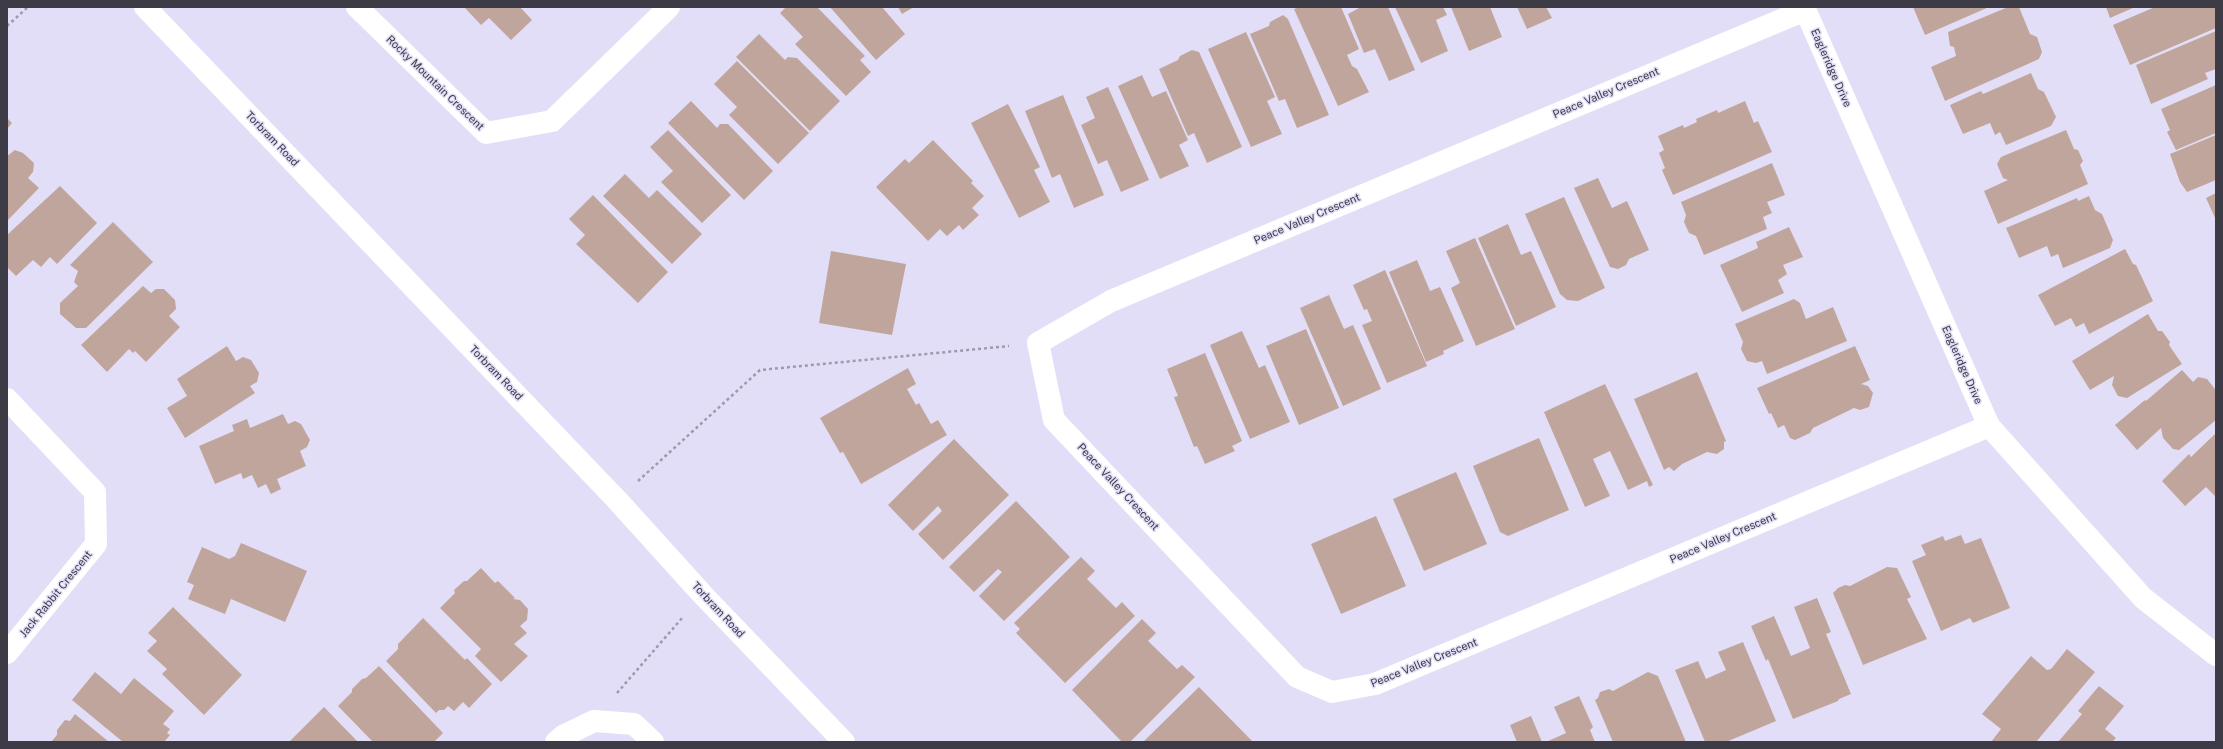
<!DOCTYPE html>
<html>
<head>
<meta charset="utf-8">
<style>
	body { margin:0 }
	#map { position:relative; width:2223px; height:749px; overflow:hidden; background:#e3def7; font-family:"Public Sans",sans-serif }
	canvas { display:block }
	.frame { position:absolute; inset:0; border:8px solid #3d3b45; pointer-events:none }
</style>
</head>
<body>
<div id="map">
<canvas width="2223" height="749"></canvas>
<div class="frame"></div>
</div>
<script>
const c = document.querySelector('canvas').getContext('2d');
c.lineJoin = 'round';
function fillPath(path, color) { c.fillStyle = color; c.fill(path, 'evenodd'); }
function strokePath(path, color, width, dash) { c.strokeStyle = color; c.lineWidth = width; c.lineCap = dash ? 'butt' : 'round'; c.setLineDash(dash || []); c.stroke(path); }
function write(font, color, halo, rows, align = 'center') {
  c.font = font + ' "Public Sans",sans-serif'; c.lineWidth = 3; c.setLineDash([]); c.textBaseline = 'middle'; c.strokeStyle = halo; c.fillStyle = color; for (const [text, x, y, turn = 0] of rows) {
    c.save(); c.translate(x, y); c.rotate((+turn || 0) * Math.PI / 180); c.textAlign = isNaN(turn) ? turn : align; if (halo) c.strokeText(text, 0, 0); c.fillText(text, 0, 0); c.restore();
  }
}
const building = new Path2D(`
	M464,7H520L532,20L511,40L489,18L481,25Z
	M786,7H817L865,56L860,60L871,72L846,96L795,44L803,37L780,13Z
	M830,7H882L905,34L876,60Z
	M898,7H914L902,14Z
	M1299,7H1341L1359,49L1347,55L1352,66L1357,69L1369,92L1338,106L1294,9Z
	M1361,7H1388L1415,70L1389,81L1375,49L1364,53L1348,14Z
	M1395,7H1443L1447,15L1436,20L1448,51L1421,63Z
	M1451,7H1490L1502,37L1469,51Z
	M1517,7H1546L1552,18L1527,29Z
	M1913,7H1989L1925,35Z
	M2008,7H2019L2030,34L2037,37L2042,52L2039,59L1945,101L1931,67L1956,56L1954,47L1950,46L1948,32Z
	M2106,7H2135L2110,18Z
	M2155,7H2216V28L2130,65L2113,25Z
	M1283,15L1288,19L1329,115L1297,128L1285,99L1279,101L1250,34L1269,26L1270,22Z
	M2216,31V69L2205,73L2208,79L2151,104L2136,65Z
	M1246,32L1275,97L1267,101L1282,134L1251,147L1208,49Z
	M759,34L785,60L788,57L797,58L840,101L810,131L736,57Z
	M1192,50L1199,52L1242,147L1207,163L1194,133L1188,136L1159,69L1178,60L1180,56Z
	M737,61L809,133L778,164L729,115L737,107L714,84Z
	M2031,73L2038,89L2044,92L2056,117L2051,126L2006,145L2000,132L1995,135L1990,123L1963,134L1950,105L1981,91L1983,94Z
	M1142,75L1152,97L1166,91L1188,140L1179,145L1189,166L1160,179L1118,86Z
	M2216,85V133L2176,150L2167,132L2170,130L2161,109Z
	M1108,87L1149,180L1121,192L1107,160L1098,164L1081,125L1095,118L1086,97Z
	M1063,95L1104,195L1074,208L1060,174L1052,178L1025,111Z
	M691,101L717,128L720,124H728L773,171L744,200L668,123Z
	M1745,101L1754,123L1758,121L1772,152L1673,195L1662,170L1665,168L1659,153L1664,150L1658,136L1683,125L1684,128L1697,122L1696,119L1717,110L1718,113Z
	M1008,104L1040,167L1034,170L1050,202L1019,218L971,123Z
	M7,118L12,123L7,129Z
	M668,130L731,195L702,223L661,182L673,171L650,147Z
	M2066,130L2074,149L2078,150L2083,161L2080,165L2088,184L1998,224L1984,191L2008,180L2003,178L1997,164L2001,157Z
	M2216,135V180L2187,192L2180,182L2170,154Z
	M933,140L973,181L971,183L984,196L972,208L979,215L963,230L959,225L947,236L940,229L928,241L876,187L905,159L909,163Z
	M15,150L23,153L34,163L33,172L28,178L39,188L7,221V156Z
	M1772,163L1785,195L1767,202L1772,213L1763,217L1767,229L1704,255L1696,236L1689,233L1684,222L1686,215L1681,202Z
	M625,174L649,198L657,190L702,234L672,264L603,196Z
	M1598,178L1612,208L1627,201L1649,250L1629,259L1626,265L1618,269L1610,267L1574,188Z
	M60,186L97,223L57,264L50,257L41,267L33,260L16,276L7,267V235Z
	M2216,193V220L2206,198Z
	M593,195L668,272L638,303L576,244L585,235L569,219Z
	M2089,196L2095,210L2102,214L2113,240L2110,248L2063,268L2058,254L2051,257L2047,246L2019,258L2006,228L2077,198L2078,201Z
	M1564,197L1605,288L1578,301L1567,300L1560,294L1525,214Z
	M113,222L153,262L86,328H76L60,314V303L78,286L74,282L78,271L70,265Z
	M1508,224L1521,255L1531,251L1556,307L1516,326L1478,238Z
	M1789,227L1803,257L1783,265L1787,274L1778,280L1784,293L1742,312L1720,265L1758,248L1756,242Z
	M1475,238L1515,329L1476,346L1451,288L1460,283L1446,251Z
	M2125,249L2133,264L2136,265L2153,301L2089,334L2084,323L2076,327L2071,318L2055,326L2038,295Z
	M831,251L906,264L892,335L819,323Z
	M1417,260L1430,291L1440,287L1464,341L1443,351L1444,354L1426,362L1389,272Z
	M1385,270L1427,366L1387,383L1362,325L1372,321L1367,309L1364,310L1353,285Z
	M143,286L151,293L156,289H164L175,300L176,309L169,316L180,327L146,362L135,351L133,353L129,349L107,372L81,345Z
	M1329,295L1344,329L1353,325L1381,389L1343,406L1300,308Z
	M1794,299L1800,303L1806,319L1833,307L1847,341L1767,374L1762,361L1756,363L1747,361L1741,349L1743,342L1735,324Z
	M2148,314L2158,331H2162L2170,342L2169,345L2182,364L2127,398L2118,396L2112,385L2114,376L2090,390L2072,361Z
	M1306,329L1339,408L1299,425L1266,346Z
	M1242,331L1259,368L1265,365L1290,422L1250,439L1210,345Z
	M227,346L236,361L243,357L251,360L259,373L257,382L250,386L255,393L185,438L167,408L187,396L177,379Z
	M1855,346L1870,380L1861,384L1868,386L1873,393L1869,407L1860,410L1854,408L1813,428L1810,433L1795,440L1790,438L1784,425L1778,428L1771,413L1769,414L1757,388Z
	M1205,353L1242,441L1232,446L1235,451L1205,464L1197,446L1194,447L1174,397L1178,396L1167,369Z
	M908,368L916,384L907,389L916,405L919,403L931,424L938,420L947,435L861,484L843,452L840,453L820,418Z
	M2182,370L2193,382L2198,377L2207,379L2215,389L2216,420L2179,450L2173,449L2163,438L2161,428L2137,450L2115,425L2145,400L2146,401Z
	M1697,372L1726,441L1724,442V449L1717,454L1707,452L1682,464L1674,471L1669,467L1664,470L1634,399Z
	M1605,384L1653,485L1649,487L1647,481L1628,490L1610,451L1593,459L1610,496L1585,507L1544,412Z
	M283,414L288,424L295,421L301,424L310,440L307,447L300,451L306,466L277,479L281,489L271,494L266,484L258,488L252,475L243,479L241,473L215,484L199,446L234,431L232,425L247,419L250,428Z
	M2216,433V497L2206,487L2185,506L2162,481L2189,454L2191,457Z
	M1539,438L1569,510L1508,536L1500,532L1473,466Z
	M954,439L1009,495L943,560L918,534L942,511L938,506L913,531L888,505Z
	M1456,472L1487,544L1424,571L1393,499Z
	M1016,501L1070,557L1004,621L979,596L1002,572L998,569L974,592L949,567Z
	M1376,516L1406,586L1341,614L1311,544Z
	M1961,535L1965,544L1981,538L2010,608L1973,623L1970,618L1941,631L1912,561L1926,555L1921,545L1943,536L1945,541Z
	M241,543L307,571L285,622L231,599L225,614L188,599L194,585L187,582L202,547L229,559L235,556Z
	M1081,557L1095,571L1087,579L1116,608L1122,602L1135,616L1065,683L1016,633L1020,629L1014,623Z
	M1887,567L1897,568L1911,597L1907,599L1927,639L1863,665L1833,593L1838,588L1845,585L1850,586Z
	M481,568L495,583L498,581L515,598L513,599L520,600L528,609L527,620L520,626L527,633L514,644L528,656L501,682L475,656L481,649L440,608L455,593L454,590L464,581H467Z
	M1817,598L1831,632L1826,634L1851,694L1839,699L1838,701L1793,719L1768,659L1766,661L1751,626L1774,616L1791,656L1810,648L1794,607Z
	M173,607L242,675L204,715L162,674L167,669L147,651L157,641L148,633Z
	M423,618L465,660L467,658L492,684L469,708L463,702L454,711L448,706L444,710H439L436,713L386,661L398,649V644Z
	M1142,619L1156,633L1148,641L1177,669L1182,665L1195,677L1130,742H1122L1072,690Z
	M1743,642L1776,721L1726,742H1705L1675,670L1698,661L1706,679L1726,670L1718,652Z
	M2067,649L2095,672L2036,742H1991L2001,729L1982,714L2031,656L2047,670L2051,669Z
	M379,666L443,733L434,742H373L338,706L352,692V689L362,679L366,678Z
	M95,672L121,694L134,678L174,711L163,724L170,729L167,733L170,735L164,742H123L72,700Z
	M1648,672L1658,676L1686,742H1613L1595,700L1598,698L1600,692L1609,689L1613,691Z
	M2099,686L2124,706L2105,729L2116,738L2112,742H2058L2082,714L2078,711Z
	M1199,687L1253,742H1143Z
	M1579,696L1593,727L1590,730L1595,742H1546L1566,733L1554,707Z
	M324,707L358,742H289Z
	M75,714L109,742H51L57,735V730L65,720L70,721Z
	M1531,716L1542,742H1517L1510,725Z`);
const path = new Path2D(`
	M7,26L28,7
	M638,481L760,370L1009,346
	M617,693L683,617`);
const street = new Path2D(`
	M357,7L486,133L552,121L669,7
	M1804,7L1989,426L2143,598L2216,655
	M1805,10L1111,301L1038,343L1054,420L1297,677L1332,692L1375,684L1989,426
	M7,399L95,492L96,544L7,653
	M556,742L563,736L594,721L634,724L653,742`);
const secondary = new Path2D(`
	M145,7L617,500L703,595L844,742`);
const streetNames = [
	["Eagleridge Drive",1831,68,66],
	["Rocky Mountain Crescent",435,83,44],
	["Peace Valley Crescent",1606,93,-23],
	["Torbram Road",272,139,46],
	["Peace Valley Crescent",1307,219,-23],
	["Eagleridge Drive",1962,365,66],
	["Torbram Road",496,373,46],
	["Peace Valley Crescent",1118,487,47],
	["Peace Valley Crescent",1723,538,-23],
	["Jack Rabbit Crescent",56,594,-51],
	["Torbram Road",718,610,47],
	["Peace Valley Crescent",1424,663,-22]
];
fillPath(building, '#c0a59c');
strokePath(path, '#9e9aad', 2.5, [3, 3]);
strokePath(street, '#fff', 22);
strokePath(secondary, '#fff', 22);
write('11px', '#3d3b45', '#e3def7', streetNames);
</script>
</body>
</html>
